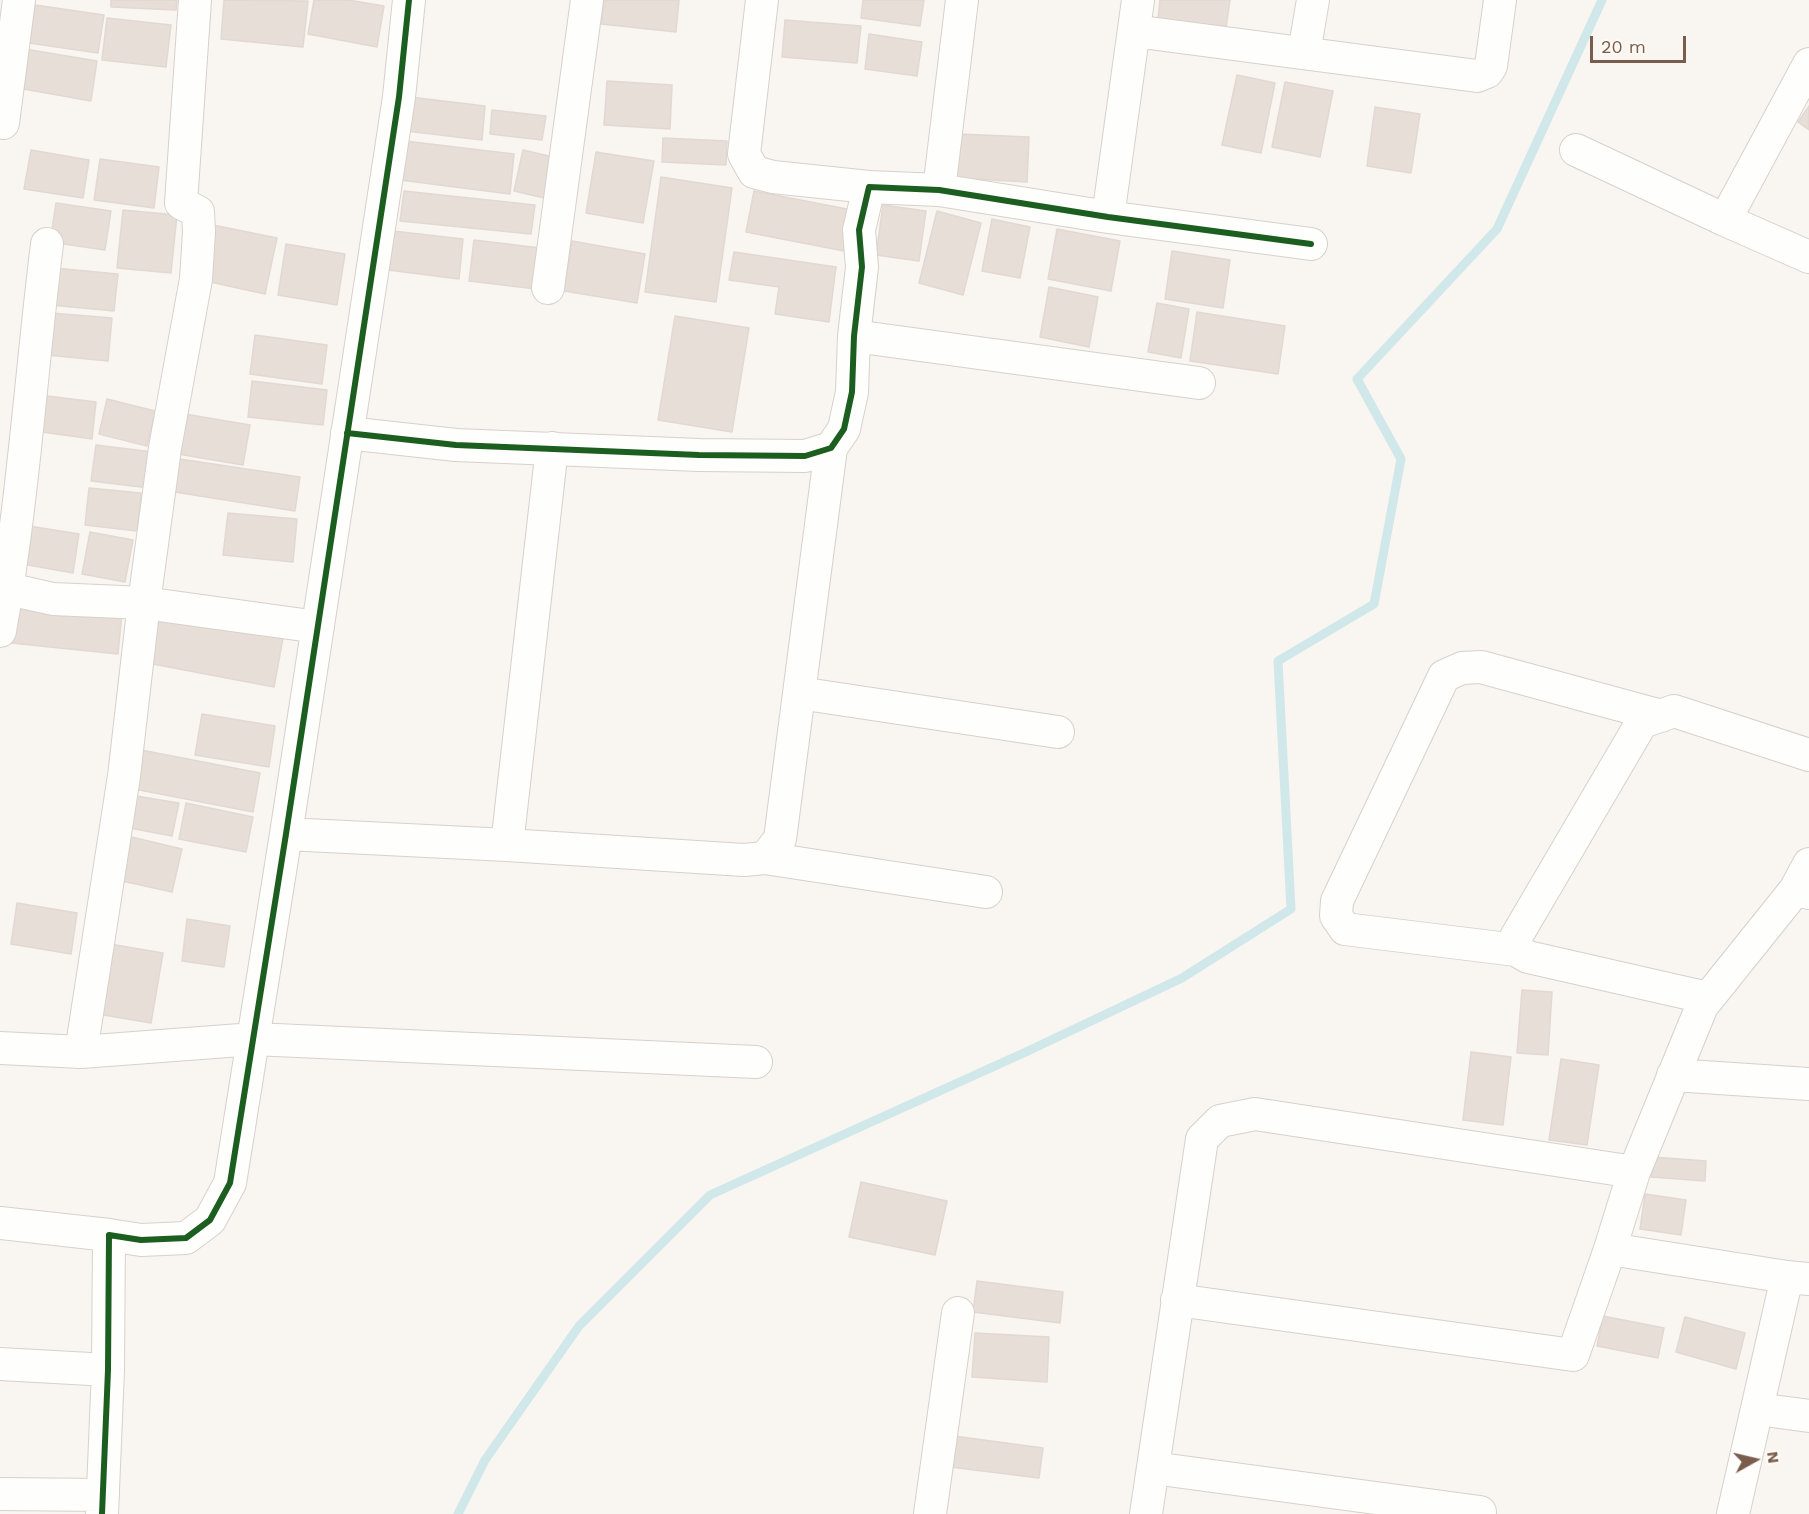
<!DOCTYPE html>
<html>
<head>
<meta charset="utf-8">
<style>
	body { margin:0 }
	#map { position:relative; width:1809px; height:1514px; overflow:hidden; background:#f9f5f0; font-family:"Work Sans",sans-serif }
	canvas { display:block }
	.north { position:absolute; left:1725px; top:1430px; width:60px; height:60px; -webkit-text-stroke:4px #fffaf3; paint-order:stroke; rotate:82deg; font-size:16px; font-weight:700; line-height:24px; text-align:center; color:#7a5c4d }
	.north::after { content:''; display:block; margin:auto; width:21px; height:27px; background:#7a5c4d; clip-path:polygon(50% 0,100% 100%,50% 72%,0 100%) }
	.scale { position:absolute; left:1590px; top:36px; width:96px; height:27px; box-sizing:border-box; border:3px solid #7a5c4d; border-top:0; padding-left:8px; font-size:18px; line-height:21px; white-space:nowrap; color:#7a5c4d; -webkit-text-stroke:4px #fffaf3; paint-order:stroke }
</style>
</head>
<body>
<div id="map">
<canvas width="1809" height="1514"></canvas>
<div class="north">N</div>
<div class="scale">20 m</div>
</div>
<script>
const c = document.querySelector('canvas').getContext('2d');
c.lineJoin = 'round';
function strokePath(path, color, width, dash) { c.strokeStyle = color; c.lineWidth = width; c.lineCap = dash ? 'butt' : 'round'; c.setLineDash(dash || []); c.stroke(path); }
function fillPath(path, color) { c.fillStyle = color; c.fill(path, 'evenodd'); }
const stream = new Path2D(`
	M458,1514L485,1460L579,1326L710,1195L1028,1051L1182,978L1291,909L1278,661L1374,604L1401,459L1357,379L1497,229L1602,0`);
const building = new Path2D(`
	M111,0H177L176,10L111,7Z
	M224,0L308,1L303,47L221,39Z
	M314,0H348L384,6L377,47L308,34Z
	M604,0H679L676,32L601,24Z
	M863,0H924L920,26L861,18Z
	M1160,0H1230L1226,28L1158,18Z
	M35,5L104,15L98,53L29,43Z
	M107,18L171,25L166,67L102,60Z
	M785,20L861,26L857,63L782,57Z
	M869,34L922,42L917,76L865,69Z
	M25,49L97,61L91,101L18,88Z
	M1237,75L1275,83L1261,153L1222,145Z
	M607,81L672,85L670,129L604,125Z
	M1285,82L1333,91L1320,157L1272,147Z
	M410,97L485,106L482,140L406,131Z
	M1809,106V130L1798,122Z
	M1375,107L1420,114L1411,173L1367,166Z
	M492,110L546,116L542,140L490,134Z
	M958,134L1029,137L1027,182L955,178Z
	M663,138L727,141L726,165L662,162Z
	M405,141L514,154L510,194L400,180Z
	M31,150L89,160L83,198L24,189Z
	M523,150L553,157L544,198L514,191Z
	M596,152L654,161L643,223L586,213Z
	M100,159L159,167L154,208L94,200Z
	M661,177L732,188L716,302L645,292Z
	M404,191L535,205L531,234L400,221Z
	M754,191L852,210L844,251L746,232Z
	M56,203L111,211L105,250L50,242Z
	M883,205L926,211L919,261L876,255Z
	M123,210L177,215L171,273L117,268Z
	M937,211L981,223L963,295L919,283Z
	M992,219L1030,227L1020,278L982,271Z
	M213,225L277,238L265,294L201,280Z
	M1057,229L1120,241L1111,291L1048,279Z
	M393,231L463,239L459,279L388,270Z
	M474,240L541,248L536,289L469,281Z
	M572,241L645,254L637,303L564,291Z
	M286,244L345,254L337,305L278,295Z
	M1172,251L1230,260L1223,308L1165,299Z
	M734,252L836,267L829,322L775,314L779,287L729,280Z
	M54,268L118,274L114,311L51,305Z
	M1049,287L1098,297L1089,347L1040,337Z
	M1157,303L1189,309L1181,358L1148,352Z
	M1197,312L1285,326L1278,374L1190,361Z
	M51,313L112,318L108,361L47,355Z
	M675,316L749,328L732,432L658,420Z
	M255,335L327,345L322,384L250,374Z
	M252,381L327,390L323,425L248,417Z
	M39,395L96,402L92,439L35,431Z
	M107,399L155,411L147,446L99,434Z
	M179,413L250,425L243,465L172,453Z
	M96,445L153,452L149,488L91,481Z
	M173,458L300,477L295,511L168,491Z
	M89,488L141,493L137,531L85,525Z
	M228,513L297,519L293,562L223,555Z
	M23,525L79,534L73,573L17,563Z
	M90,532L133,540L125,582L82,574Z
	M16,601L122,613L118,654L11,643Z
	M152,612L283,638L274,687L142,662Z
	M202,714L275,726L269,767L195,755Z
	M136,749L260,773L253,812L129,788Z
	M130,795L179,803L172,836L124,827Z
	M186,803L253,817L246,852L179,839Z
	M123,835L182,849L172,892L113,879Z
	M17,903L77,913L71,954L11,944Z
	M187,919L230,926L224,967L182,961Z
	M104,943L163,953L151,1023L92,1013Z
	M1522,990L1552,992L1548,1055L1517,1053Z
	M1471,1052L1511,1057L1503,1125L1463,1120Z
	M1561,1059L1599,1065L1587,1145L1549,1140Z
	M1653,1157L1706,1161L1705,1181L1651,1177Z
	M861,1182L947,1201L935,1255L849,1237Z
	M1645,1194L1686,1200L1681,1235L1640,1229Z
	M977,1281L1063,1292L1060,1323L973,1312Z
	M1603,1316L1664,1328L1658,1358L1597,1346Z
	M1685,1317L1745,1333L1736,1369L1676,1352Z
	M975,1333L1049,1337L1047,1382L972,1377Z
	M954,1436L1043,1448L1039,1478L950,1467Z`);
const street = new Path2D(`
	M762,0L744,154L754,172L773,177L869,187
	M1134,31L1477,76L1487,72L1491,66L1500,0
	M1304,53L1313,0
	M3,123L19,0
	M1576,150L1725,220L1809,257
	M939,190L962,0
	M1108,217L1138,0
	M1725,220L1809,64
	M548,288L587,0
	M854,336L1199,383
	M347,433L456,445L699,455L805,456L831,448L844,429L852,392L854,336L862,267L859,230L869,187L939,190L1108,217L1311,244
	M0,587L53,599L144,603L318,627
	M0,631C23,503 31,373 47,244
	M799,693L1058,732
	M286,834L507,845L552,448
	M507,845L744,860L765,858L780,839L831,448
	M765,858L986,892
	M1809,864L1795,890L1809,893
	M1516,950L1345,929L1336,916L1337,901L1444,676L1462,668L1481,667L1661,716
	M1708,998L1528,957L1516,950V937L1642,722L1674,711L1809,755
	M0,1048L81,1052L254,1039L756,1062
	M81,1052L124,776L144,603L165,448L196,279L199,232L198,212L181,203L195,0
	M1673,1075L1809,1084
	M0,1223L109,1235
	M1610,1249L1787,1277
	M1177,1300L1573,1355L1610,1249L1634,1172L1702,1006L1795,890
	M0,1364L108,1370
	M1757,1409L1809,1416
	M1153,1468L1480,1512
	M0,1494L103,1495
	M102,1514L108,1370L109,1235L141,1240L186,1238L210,1220L230,1183L286,834L399,97L409,0
	M930,1514L958,1313
	M1146,1514L1202,1139L1220,1121L1255,1114L1634,1172
	M1733,1514L1787,1277L1809,1279`);
const cycleway = new Path2D(`
	M347,433L456,445L699,455L805,456L831,448L844,429L852,392L854,336L862,267L859,230L869,187L939,190L1108,217L1311,244
	M102,1514L108,1370L109,1235L141,1240L186,1238L210,1220L230,1183L286,834L399,97L409,0`);
strokePath(stream, '#d0e8ea', 9);
fillPath(building, '#e6ded7');
strokePath(building, '#e2d8d2', 1.5);
strokePath(street, '#d7d1cb', 34);
strokePath(street, '#fefefd', 32);
strokePath(cycleway, '#1b5e20', 6);
</script>
</body>
</html>
